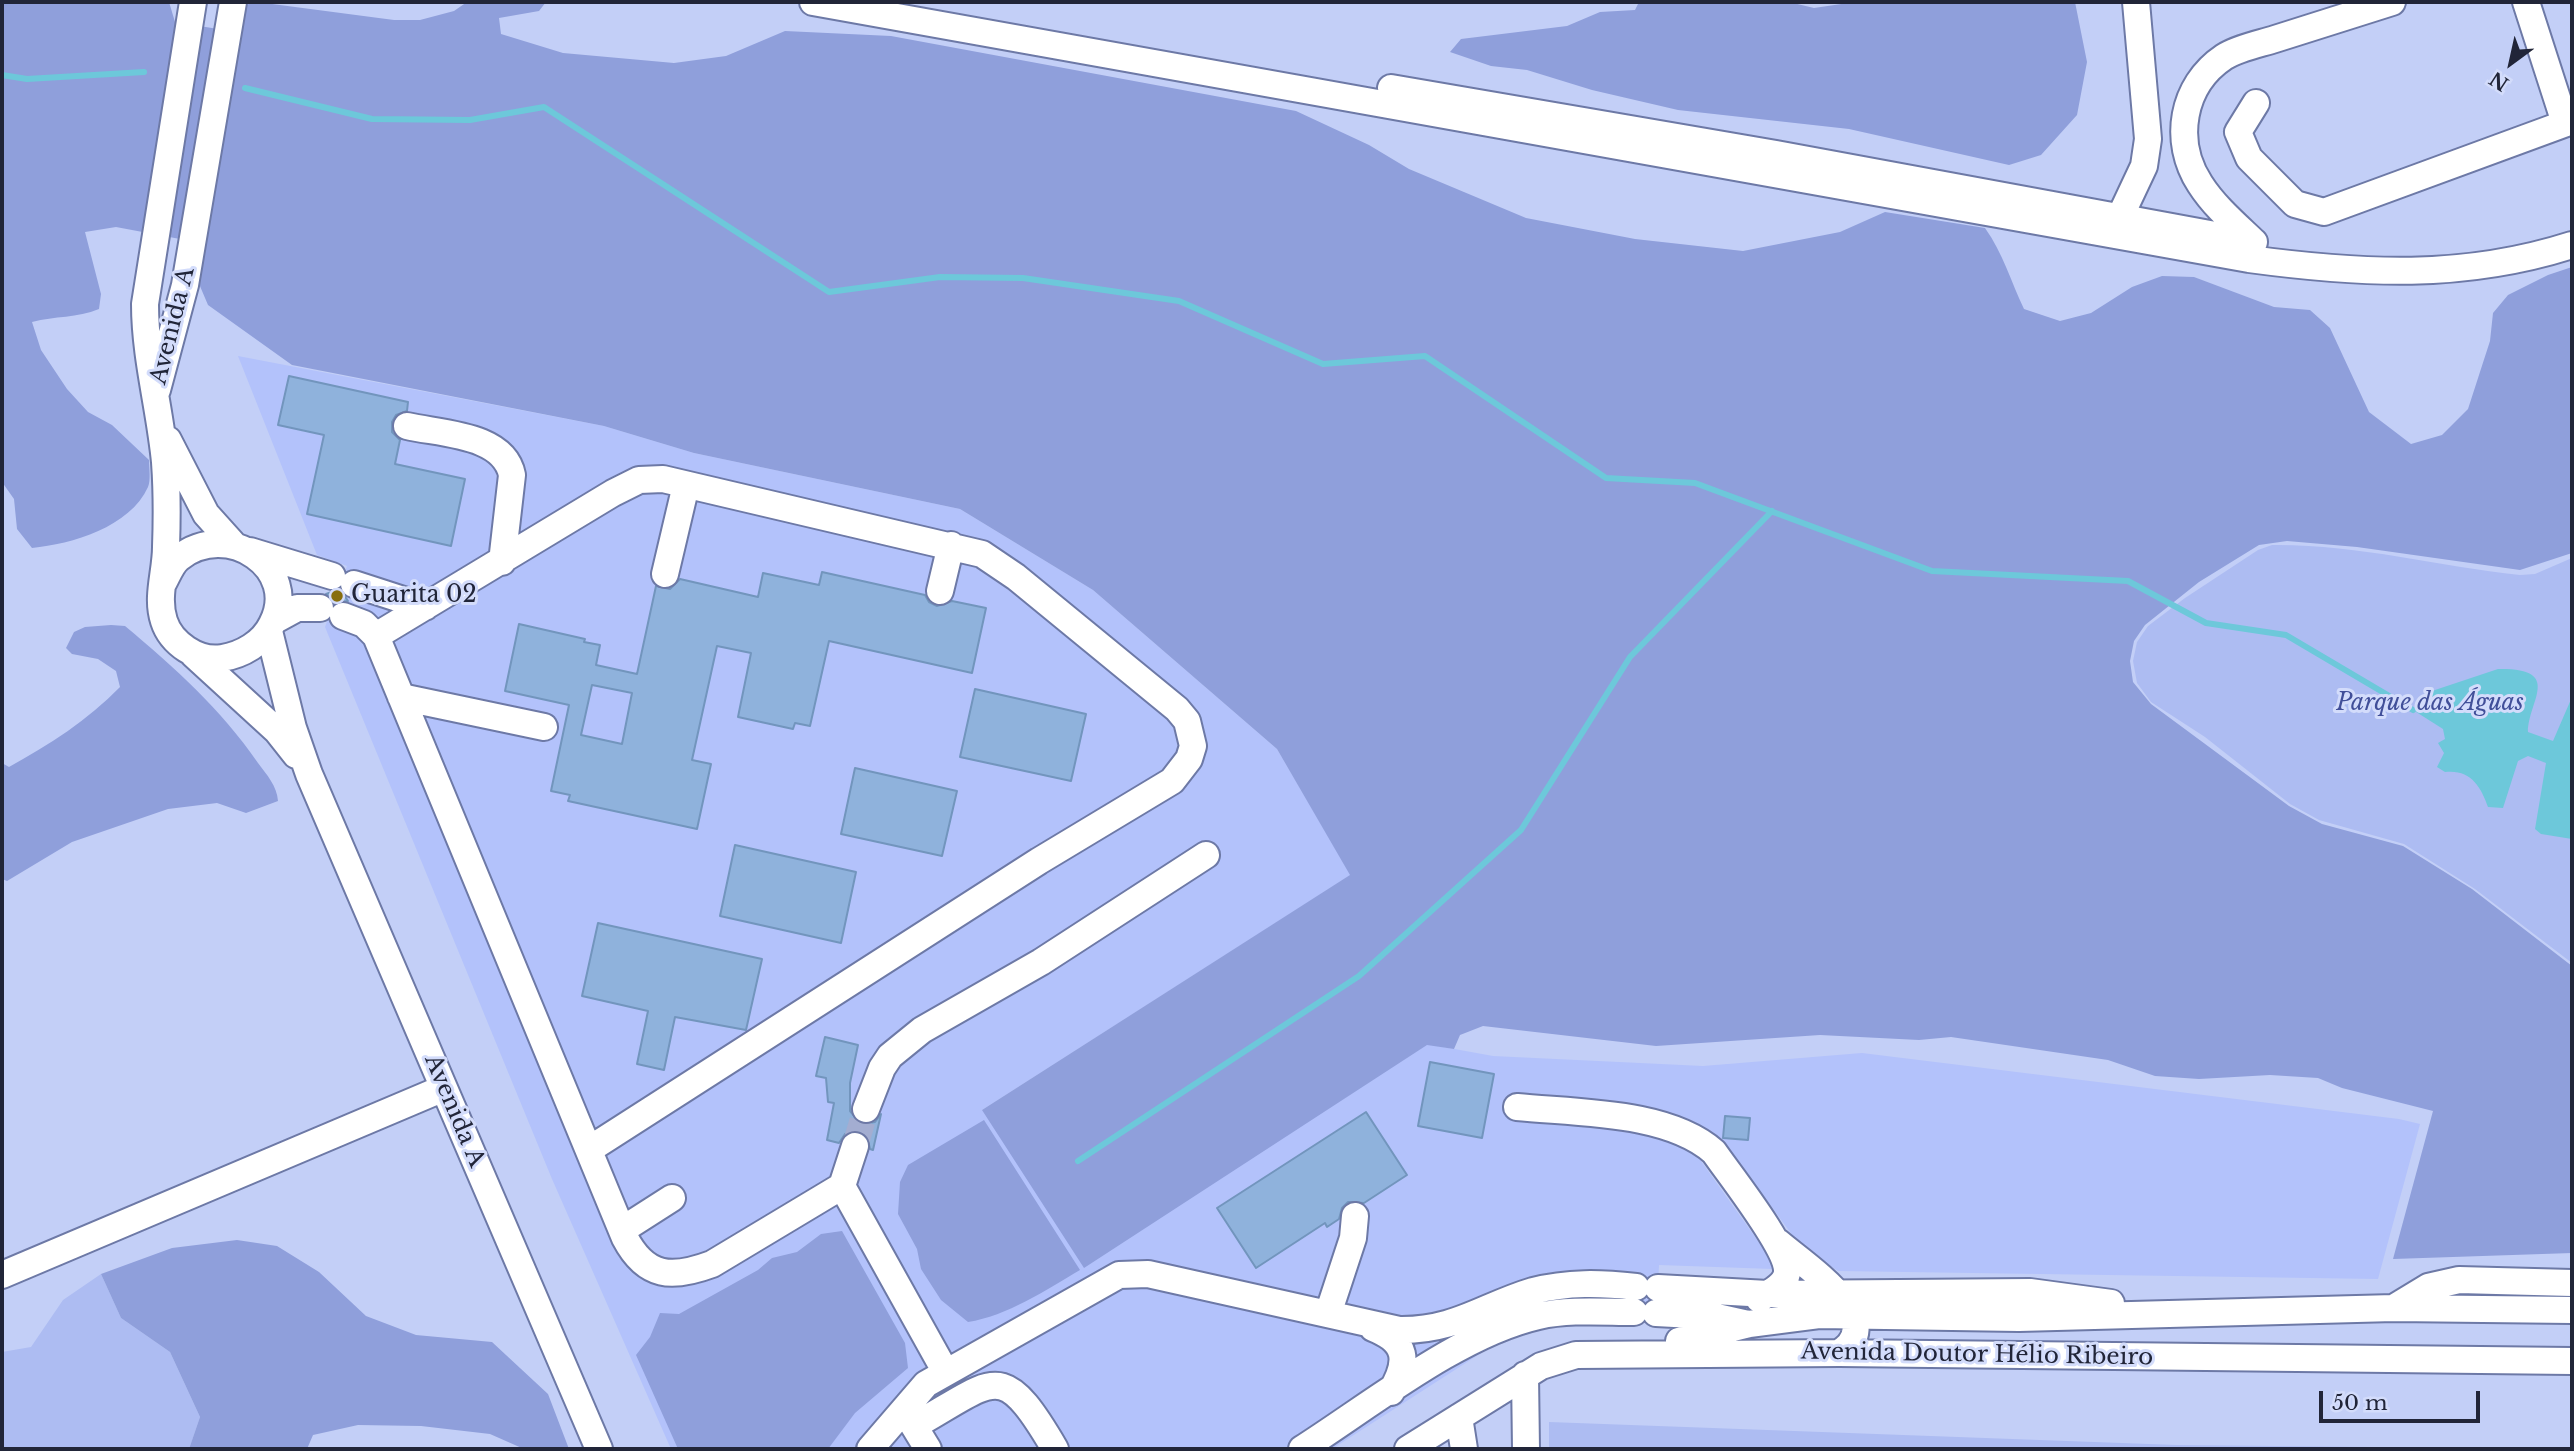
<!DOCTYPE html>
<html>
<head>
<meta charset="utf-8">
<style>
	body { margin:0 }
	#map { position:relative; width:2574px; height:1451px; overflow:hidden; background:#c3cff7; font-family:"Libre Baskerville",serif }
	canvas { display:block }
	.frame { position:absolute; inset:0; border:4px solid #212538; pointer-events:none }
	.north { position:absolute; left:2476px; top:28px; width:70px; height:70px; -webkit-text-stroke:5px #d3dcfb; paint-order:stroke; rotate:213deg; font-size:19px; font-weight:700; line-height:28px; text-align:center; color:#212538 }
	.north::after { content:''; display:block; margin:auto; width:24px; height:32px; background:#212538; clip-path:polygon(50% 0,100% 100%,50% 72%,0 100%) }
	.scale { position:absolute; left:2319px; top:1391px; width:161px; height:32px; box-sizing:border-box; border:4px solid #212538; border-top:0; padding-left:9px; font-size:21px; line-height:24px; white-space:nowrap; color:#212538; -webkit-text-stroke:5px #d3dcfb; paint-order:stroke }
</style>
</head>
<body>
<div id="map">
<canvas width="2574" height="1451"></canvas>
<div class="frame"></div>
<div class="north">N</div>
<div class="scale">50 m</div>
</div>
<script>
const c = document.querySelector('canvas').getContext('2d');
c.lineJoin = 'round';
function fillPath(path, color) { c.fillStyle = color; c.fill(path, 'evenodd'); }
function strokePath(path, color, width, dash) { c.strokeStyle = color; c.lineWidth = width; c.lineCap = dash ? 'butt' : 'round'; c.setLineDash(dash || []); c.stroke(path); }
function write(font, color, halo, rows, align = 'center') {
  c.font = font + ' "Libre Baskerville",serif'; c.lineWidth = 6; c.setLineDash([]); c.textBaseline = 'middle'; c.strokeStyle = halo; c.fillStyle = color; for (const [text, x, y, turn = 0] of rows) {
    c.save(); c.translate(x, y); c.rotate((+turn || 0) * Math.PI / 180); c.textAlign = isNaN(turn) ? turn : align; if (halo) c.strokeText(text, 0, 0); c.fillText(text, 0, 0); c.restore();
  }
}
const built = new Path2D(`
	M238,356L604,426L694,453L960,509L1093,590L1277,749L1351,875L982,1110L1332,1106L1427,1044L1493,1056L1703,1066L1862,1053L2399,1119L2420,1124L2378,1279L1838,1271L1805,1251L1795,1239L1726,1144L1701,1161L1773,1262V1269L1659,1265L1656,1323L1580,1321L1557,1324L1510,1339L1489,1348L1332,1449H671L552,1179L325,627L347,566L317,555Z`);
const green = new Path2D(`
	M2272,545C2356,544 2437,566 2520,575L2535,574L2572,558V963L2475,889L2404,844L2319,820L2290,804L2205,737L2151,702L2137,683L2133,661L2137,642L2148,626L2185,598L2258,550Z
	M101,1274L121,1318L170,1352L200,1417L189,1449H2V1352L31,1347L63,1300Z
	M1549,1422L2176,1445L2572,1449H1549Z`);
const forest = new Path2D(`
	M2,2H169L175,22L218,29L241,6L257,2L394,20H420L454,11L467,2H546L539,11L499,18L501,34L563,53L674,63L726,56L785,31L891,36L1296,111L1369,145L1409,169L1526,218L1635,239L1743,251L1840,232L1885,212L1985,228C2003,253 2011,282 2024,309L2060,321L2091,313L2132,287L2162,276L2194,277L2274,307L2310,310L2330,328L2369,412L2411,444L2442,435L2468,409L2490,341L2493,313L2508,295L2548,275L2572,267V553L2520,570L2357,547L2287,541L2259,545L2199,582L2145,625L2134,641L2130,661L2133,682L2151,704L2289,806L2322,824L2403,846L2472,889L2572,966V1253L2393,1259L2433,1111L2342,1088L2318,1078L2270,1075L2199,1079L2155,1076L2108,1060L1951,1037L1919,1040L1820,1035L1656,1046L1483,1026L1460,1035L1454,1049L1427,1045L1084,1268L982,1110L1350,875L1277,749L1093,590L960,509L694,453L604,426L292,365L208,305L180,239L116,227L85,232L101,294L99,309C77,318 55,316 32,322L41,350L67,389L88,412L112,425L149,460C149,468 151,480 148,487C130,527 72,544 32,548L17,529L14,499L2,482Z
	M1639,2H1789L1814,8L1855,2H2075L2087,62L2077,115L2041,155L2009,165L1849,129L1678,110L1592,90L1527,70L1491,66L1450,52L1461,39L1567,26L1600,12L1635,10Z
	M111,625L125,626C175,668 221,709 258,763C267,775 277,786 278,801L246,813L217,803L168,809L72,842L7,881L2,879V763L9,767C49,745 88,720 120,687L116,671L98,659L72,654L66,648L74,632L85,627Z
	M984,1120L1080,1270C1046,1290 1007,1316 968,1322L941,1300L921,1269L917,1249L898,1214L900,1182L908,1165Z
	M842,1231L905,1343L908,1368L855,1413L828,1449H678L636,1355L650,1337L660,1313L679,1314L758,1270L772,1258L797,1252L821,1234Z
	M237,1240L277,1246L319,1272L366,1316L416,1335L492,1342L548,1394L569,1449H524L490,1434L421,1426L358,1425L313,1435L307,1449H189L200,1417L170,1352L121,1318L101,1274L172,1248Z`);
const water = new Path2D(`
	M2498,669C2564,668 2528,701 2528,732L2553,741L2572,697V839L2541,834L2535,829L2546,763L2528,756L2518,761L2503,808L2488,807C2481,786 2470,769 2445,772L2437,767L2444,753L2438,743L2445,739L2443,729L2413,710L2429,692Z`);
const stream = new Path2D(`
	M2,75L27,79L144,72
	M245,88L372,119L470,120L544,107L829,292L940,277L1023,278L1179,301L1323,364L1425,356L1606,478L1695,483L1932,571L2128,581L2206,623L2286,635L2413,710
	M1078,1161L1359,976L1521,830L1630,657L1772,511`);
const building = new Path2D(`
	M289,376L408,402L407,411L396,415L392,422V432L400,440L395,464L465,479L451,546L307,514L324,435L278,425Z
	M822,572L925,595L929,602L937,606L952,601L986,608L972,673L829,641L810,726L795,723L793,729L738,717L751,653L717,646L692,760L711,764L697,829L568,801L570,795L551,791L569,705L505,691L519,624L585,639L584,642L600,645L596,665L637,674L656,586L670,589L680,579L758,597L763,573L819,585ZM592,685L632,693L622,744L581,735Z
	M340,589L348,601L335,603L326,594Z
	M975,689L1086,714L1071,781L960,757Z
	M855,768L957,791L942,856L841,834Z
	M735,845L856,872L841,943L720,916Z
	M598,923L762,959L746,1030L675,1017L664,1070L637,1064L648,1011L582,996Z
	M825,1037L858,1045L850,1083V1111L861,1124L875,1122L881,1114L873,1150L870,1149L867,1136L859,1131L845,1134L839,1143L827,1140L834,1103L828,1102L826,1078L816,1076Z
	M1430,1062L1494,1074L1482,1138L1418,1126Z
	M1366,1112L1407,1175L1364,1203L1348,1202L1342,1208L1339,1219L1327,1227L1325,1223L1256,1268L1217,1208Z
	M1725,1116L1750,1118L1748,1140L1723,1138Z`);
const minorTunnel = new Path2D(`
	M855,1146L866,1109`);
const minor = new Path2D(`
	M813,2L2249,259C2361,274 2463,280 2572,245
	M2526,2L2565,123
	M1391,88L1776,154L2253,242
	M2256,103L2238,132L2249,158L2295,204L2324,212L2572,121
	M2117,231L2120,217L2144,166L2148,139L2136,2
	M2254,242C2235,224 2214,206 2200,184C2172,141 2182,85 2224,57C2238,48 2259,44 2275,39C2314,27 2353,14 2392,2
	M157,390L185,285L233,2
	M407,426C441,434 504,434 512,475L502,562
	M168,440L206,514L233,544
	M250,551L332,576
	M665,574L686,485
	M354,584L425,607
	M162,585C167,577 171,564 179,558C228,519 301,569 272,624C263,643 242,655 222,658C198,662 171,643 164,621C156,597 166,572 166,547C167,519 167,490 165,462C160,409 145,358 145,304L193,2
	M940,591L951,545
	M343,616L364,624L376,636L625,1238C646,1278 672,1279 712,1264L842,1186L945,1371
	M275,620L297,608H320
	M269,631L293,728L309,774L599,1449
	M376,636L613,493L639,480L663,479L982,554L1016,577L1177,709L1187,721L1193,746L1189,759L1172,781L1039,861L590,1149
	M194,655L277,731L296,755
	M401,697L544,727
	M1517,1107C1576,1113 1668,1111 1714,1152C1729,1174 1789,1249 1787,1273C1785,1286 1769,1293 1759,1299
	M866,1109L882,1068L890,1056L922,1030L1041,962L1206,855
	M842,1186L855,1146
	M622,1230L672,1198
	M1779,1243C1803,1264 1892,1321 1839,1353
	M2,1275L444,1088
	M1658,1288L1768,1294L2030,1292L2111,1303
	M2395,1307L2428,1287L2459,1280L2572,1283
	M1656,1313L1712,1316L1748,1324
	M1328,1314L1353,1238L1355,1216
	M1373,1328C1408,1342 1409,1361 1391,1392
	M1679,1341L1749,1324L1819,1315L2019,1318L2394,1308L2572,1310
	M1525,1375L1526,1449
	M906,1413L928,1449
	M1459,1417L1464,1449
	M914,1426C996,1380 1001,1357 1055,1449
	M870,1449L926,1384L1119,1275L1148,1274L1399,1330C1455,1331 1483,1306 1533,1291C1568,1282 1601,1283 1636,1287
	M1302,1449C1371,1405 1459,1334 1538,1316C1570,1309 1603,1312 1634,1312
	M1408,1449L1541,1366L1576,1355L1839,1353L2572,1361`);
const markers = [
	[337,596,7,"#876e0e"]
];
const streetNames = [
	["Avenida A",173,326,-76],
	["Avenida A",454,1111,67],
	["Avenida Doutor Hélio Ribeiro",1977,1355,1]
];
const poiNames = [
	["Guarita 02",351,596]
];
const parkNames = [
	["Parque das Águas",2430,704]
];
fillPath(built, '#b3c2fb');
fillPath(green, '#adbcf2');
fillPath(forest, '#8f9fdb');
fillPath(water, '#6dc8da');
strokePath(stream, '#6dc8da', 6);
fillPath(building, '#8fb2dc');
strokePath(building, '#7295bd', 2);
strokePath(minorTunnel, '#a3add1', 26, [26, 13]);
strokePath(minor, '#6d79a6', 30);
strokePath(minor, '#fff', 26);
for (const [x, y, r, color] of markers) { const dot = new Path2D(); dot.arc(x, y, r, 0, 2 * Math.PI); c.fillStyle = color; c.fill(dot); strokePath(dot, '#d3dcfb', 2.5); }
write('23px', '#212538', '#d3dcfb', streetNames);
write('23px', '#212538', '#d3dcfb', poiNames, 'left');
write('italic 23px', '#414f99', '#d3dcfb', parkNames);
</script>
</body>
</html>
